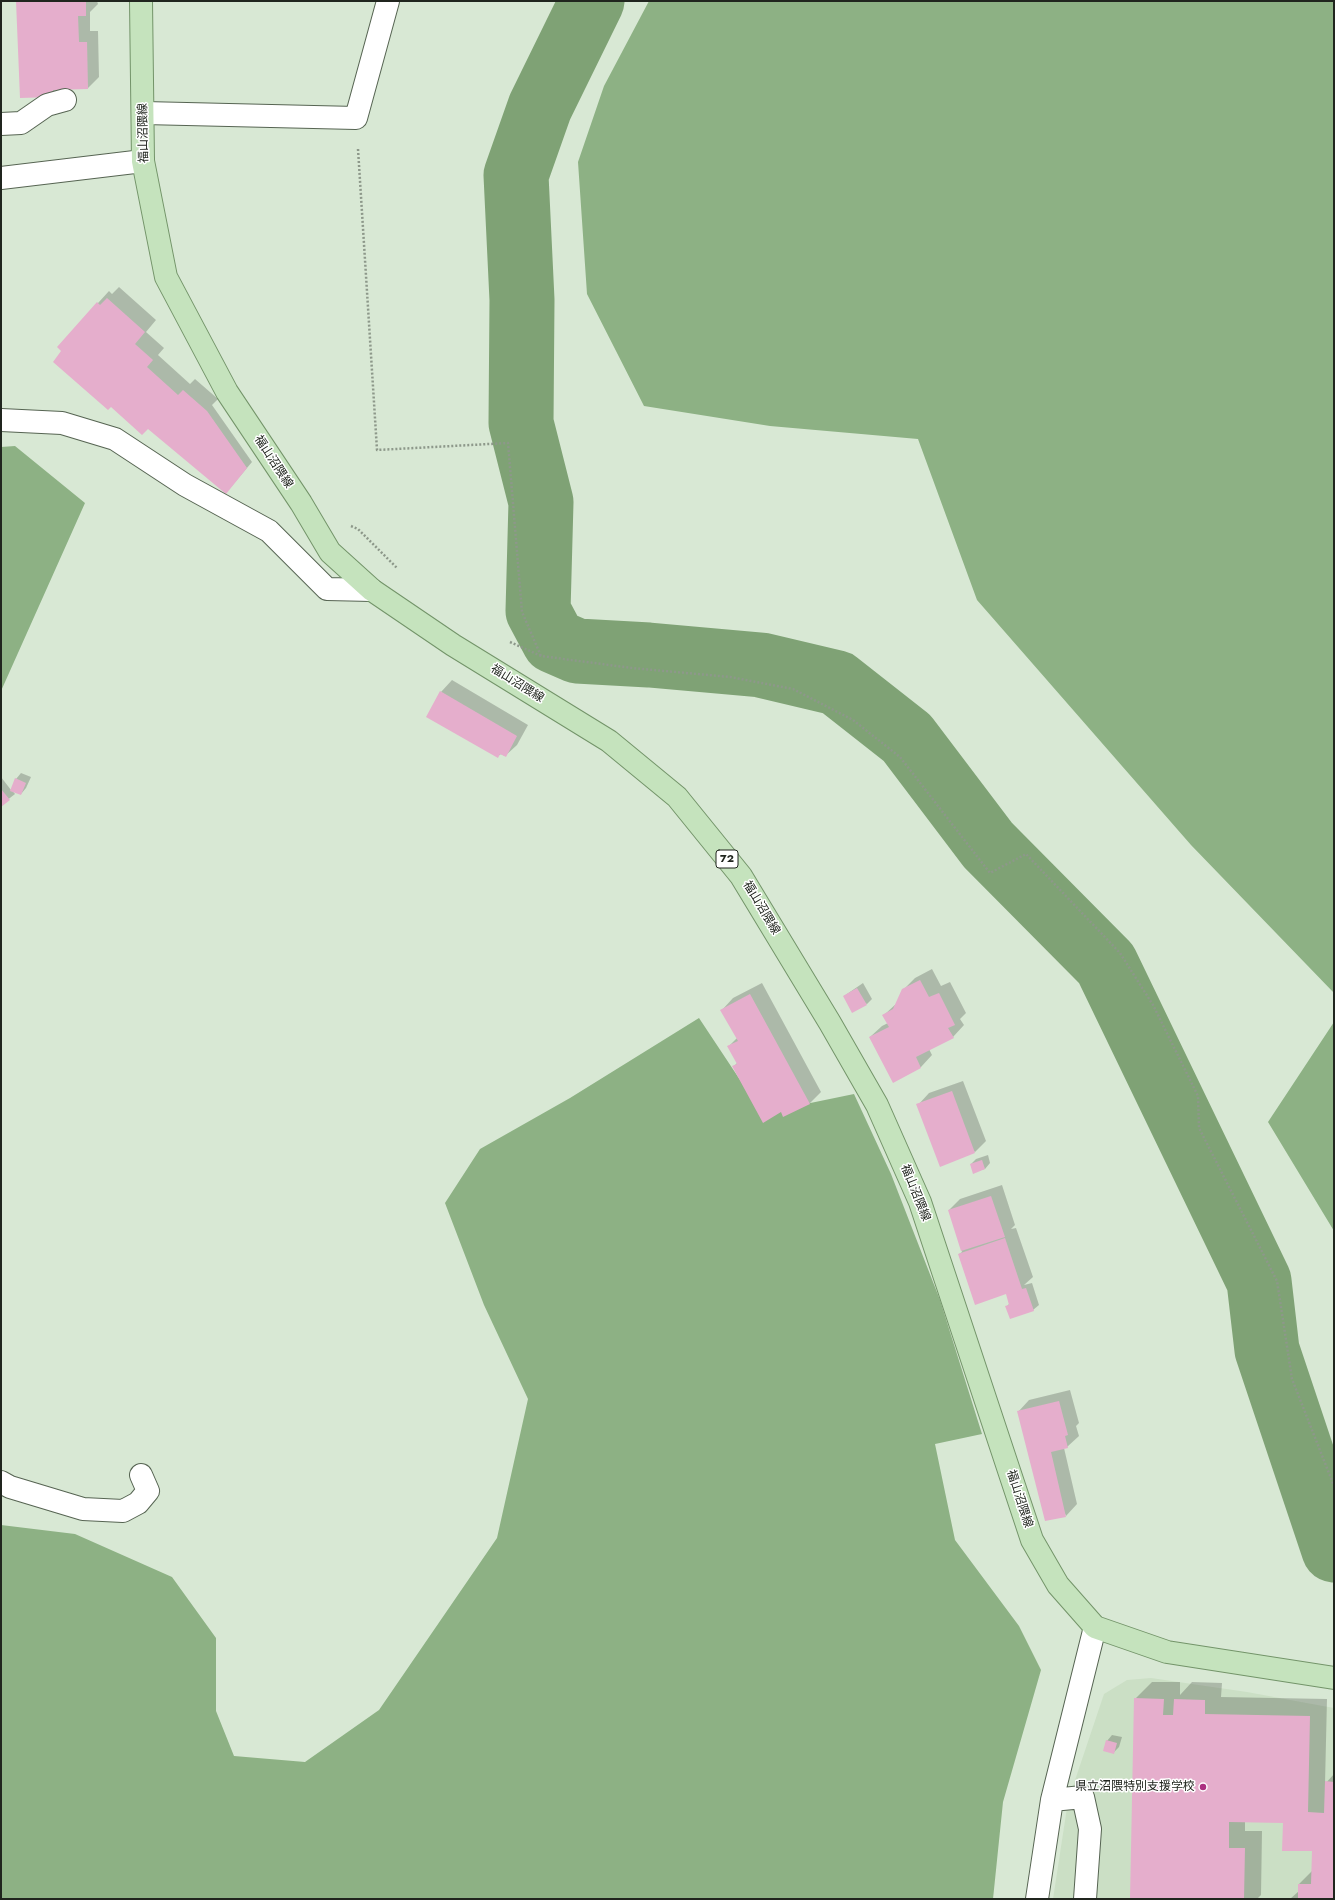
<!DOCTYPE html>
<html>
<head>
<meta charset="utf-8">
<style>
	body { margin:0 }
	#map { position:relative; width:1335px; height:1900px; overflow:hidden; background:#d8e8d4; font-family:Jost,sans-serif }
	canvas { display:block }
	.frame { position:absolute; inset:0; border:2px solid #20251e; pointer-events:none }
</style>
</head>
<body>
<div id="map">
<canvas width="1335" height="1900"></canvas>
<div class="frame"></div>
</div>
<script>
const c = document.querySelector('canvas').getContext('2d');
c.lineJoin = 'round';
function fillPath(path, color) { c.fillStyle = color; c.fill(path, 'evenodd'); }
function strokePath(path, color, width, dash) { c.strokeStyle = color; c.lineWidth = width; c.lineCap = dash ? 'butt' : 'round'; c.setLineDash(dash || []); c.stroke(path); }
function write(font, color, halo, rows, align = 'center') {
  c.font = font + ' Jost,"Noto Sans JP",sans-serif'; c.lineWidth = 3; c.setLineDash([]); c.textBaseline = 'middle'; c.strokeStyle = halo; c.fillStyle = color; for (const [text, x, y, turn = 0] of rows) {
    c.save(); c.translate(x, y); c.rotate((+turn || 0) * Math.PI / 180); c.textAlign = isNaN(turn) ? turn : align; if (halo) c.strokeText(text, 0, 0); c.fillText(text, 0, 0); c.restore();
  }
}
const built = new Path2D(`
	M1151,1678L1247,1692L1334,1708V1899H1053L1068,1801L1104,1694L1127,1680Z`);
const forest = new Path2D(`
	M649,1H1334V993L1191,845L977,600L918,439L770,426L644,406L587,294L578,162L604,86Z
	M15,446L85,503L1,691V447Z
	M699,1018L762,1113L854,1094L891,1174L940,1300L982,1434L935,1444L955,1540L1019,1626L1041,1670L1003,1802L993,1899H1V1525L75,1534L172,1577L216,1638V1711L234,1756L305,1762L379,1710L497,1538L528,1399L484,1305L445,1203L480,1149L570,1098Z
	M1334,1022V1231L1268,1122Z`);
const shadow = new Path2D(`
	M17,1H97L98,4L90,12V31H98L99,77L88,88L60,89L53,96Z
	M119,287L156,320L146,332L164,348L158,355L190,384L195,379L218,399L212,405L252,462L231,487L58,347L109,291L112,294Z
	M452,680L528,725L517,745L505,756L501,754L498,756L441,692Z
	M21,773L31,777L26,788L21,794L12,790L15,794L1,805V777L11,790L16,779Z
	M932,969L941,986L950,982L966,1013L960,1019L964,1025L953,1037L929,1049L932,1055L921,1067L894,1081L870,1037L882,1026L888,1023L884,1015L897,1003L903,990L915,978Z
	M762,983L821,1092L810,1103L782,1111L733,1067L738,1062L729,1046L737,1038L722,1010L733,998Z
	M863,983L872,999L867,1004L844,996Z
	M963,1081L986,1141L975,1152L918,1105L929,1093Z
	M988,1155L990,1163L985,1169L974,1172L971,1164L976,1159Z
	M1002,1185L1015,1225L1011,1229L1016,1228L1033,1277L1024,1285L1032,1283L1039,1305L1033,1310L1007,1306L1010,1303L1007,1293L959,1254L962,1252L949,1210L960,1199Z
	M1070,1390L1079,1423L1076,1426L1079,1436L1067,1447L1064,1448L1077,1504L1066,1516L1018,1412L1029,1400Z
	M1152,1682H1180V1695L1192,1682L1222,1683L1221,1697L1327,1699L1325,1784L1334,1774V1899H1290L1299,1891V1884L1312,1871L1313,1850L1284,1822H1245V1831H1262L1261,1895L1257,1899H1131L1135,1699Z
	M1112,1735L1122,1737L1119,1747L1113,1753L1107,1741Z`);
const river = new Path2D(`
	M592,1L540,107L516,175L522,300L521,423L541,502L538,611L554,641L577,651L649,655L761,665L837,683L907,738L988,845L1106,964L1259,1281L1267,1350L1334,1550`);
const building = new Path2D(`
	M16,1H86V16H78L79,42H87L88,89L53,90L54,97L20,98Z
	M107,298L145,332L135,344L153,360L147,367L178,395L183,390L207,411L247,468L226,494L148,429L142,435L111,407L108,410L53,362L61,351L57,347L97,302L100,305Z
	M440,691L517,736L506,757L500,754L498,758L426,717Z
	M15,778L26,783L21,795L10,791Z
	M1,789L10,800L1,807Z
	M920,980L929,997L939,993L955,1025L948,1028L954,1038L916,1057L921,1068L893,1083L869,1037L889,1027L882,1015L893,1009L902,989Z
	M857,988L867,1005L852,1013L843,996Z
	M750,994L810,1104L783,1117L781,1112L763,1123L732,1066L737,1064L727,1046L738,1041L720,1010Z
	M952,1091L975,1153L940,1167L916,1104Z
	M982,1160L985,1169L973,1174L970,1164Z
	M991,1196L1005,1237L961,1251L948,1210Z
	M1005,1238L1022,1289L1026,1288L1034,1311L1010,1319L1005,1306L1009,1305L1006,1294L975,1305L958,1254Z
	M1059,1401L1068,1435L1065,1436L1068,1448L1051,1452L1066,1517L1045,1521L1017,1411Z
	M1134,1698L1164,1699L1163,1715H1173L1174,1699L1205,1700V1714L1310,1716L1308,1812L1324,1813L1325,1781L1334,1782V1899H1298V1884H1311L1312,1851H1282L1283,1823L1229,1822V1848H1245L1244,1899H1130Z
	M1106,1740L1117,1743L1114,1754L1103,1751Z`);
const path = new Path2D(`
	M358,149L377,450L508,443L522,612L541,656
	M351,526L358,529L397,568
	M510,642L541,656L632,668L730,677L793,689L853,720L900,757L990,873L1026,854L1120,953L1153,1005L1198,1096L1199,1128L1277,1281L1292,1379L1334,1486`);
const minor = new Path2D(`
	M144,113L356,118L388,1
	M1,124L21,123L47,105L65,100
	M1,178L143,161
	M1,420L62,423L115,439L185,485L269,531L327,589L372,590
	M1,1482L10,1487L83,1509L123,1511L138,1503L148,1491L141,1475
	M1052,1800L1083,1797L1090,1829L1085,1899
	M1037,1899L1052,1800L1095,1627`);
const major = new Path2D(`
	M141,1L143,161L166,277L227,392L301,503L330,552L372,590L453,645L609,741L677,797L741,876L830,1023L877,1105L920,1202L1032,1540L1058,1585L1095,1627L1167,1652L1334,1678`);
const markers = [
	[1203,1787,4,"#ac2f81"]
];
const shields = [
	[727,859,22]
];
const shieldNames = [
	["72",727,859]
];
const streetNames = [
	["福山沼隈線",144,133,-91],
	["福山沼隈線",273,462,57],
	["福山沼隈線",517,684,32],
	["福山沼隈線",761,908,59],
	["福山沼隈線",915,1193,68],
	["福山沼隈線",1019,1499,72]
];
const poiNames = [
	["県立沼隈特別支援学校",1195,1787]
];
fillPath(built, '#cbdfc5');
fillPath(forest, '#8db184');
fillPath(shadow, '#0003');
strokePath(river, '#7fa275', 65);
fillPath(building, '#e5aecc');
strokePath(minor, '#566452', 24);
strokePath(major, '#739469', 24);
strokePath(path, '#8d988a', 2.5, [2, 2]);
strokePath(minor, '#fff', 22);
strokePath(major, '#c5e3bd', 22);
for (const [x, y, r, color] of markers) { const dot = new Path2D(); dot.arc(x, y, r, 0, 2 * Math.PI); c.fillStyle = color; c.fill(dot); strokePath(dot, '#fff', 1.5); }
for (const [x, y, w] of shields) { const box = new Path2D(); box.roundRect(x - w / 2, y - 9, w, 18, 3); c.fillStyle = '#fff'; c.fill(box); strokePath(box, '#20251e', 1); }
write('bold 11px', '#20251e', null, shieldNames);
write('12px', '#20251e', '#fff', streetNames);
write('12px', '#20251e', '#fff', poiNames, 'right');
</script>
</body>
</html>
